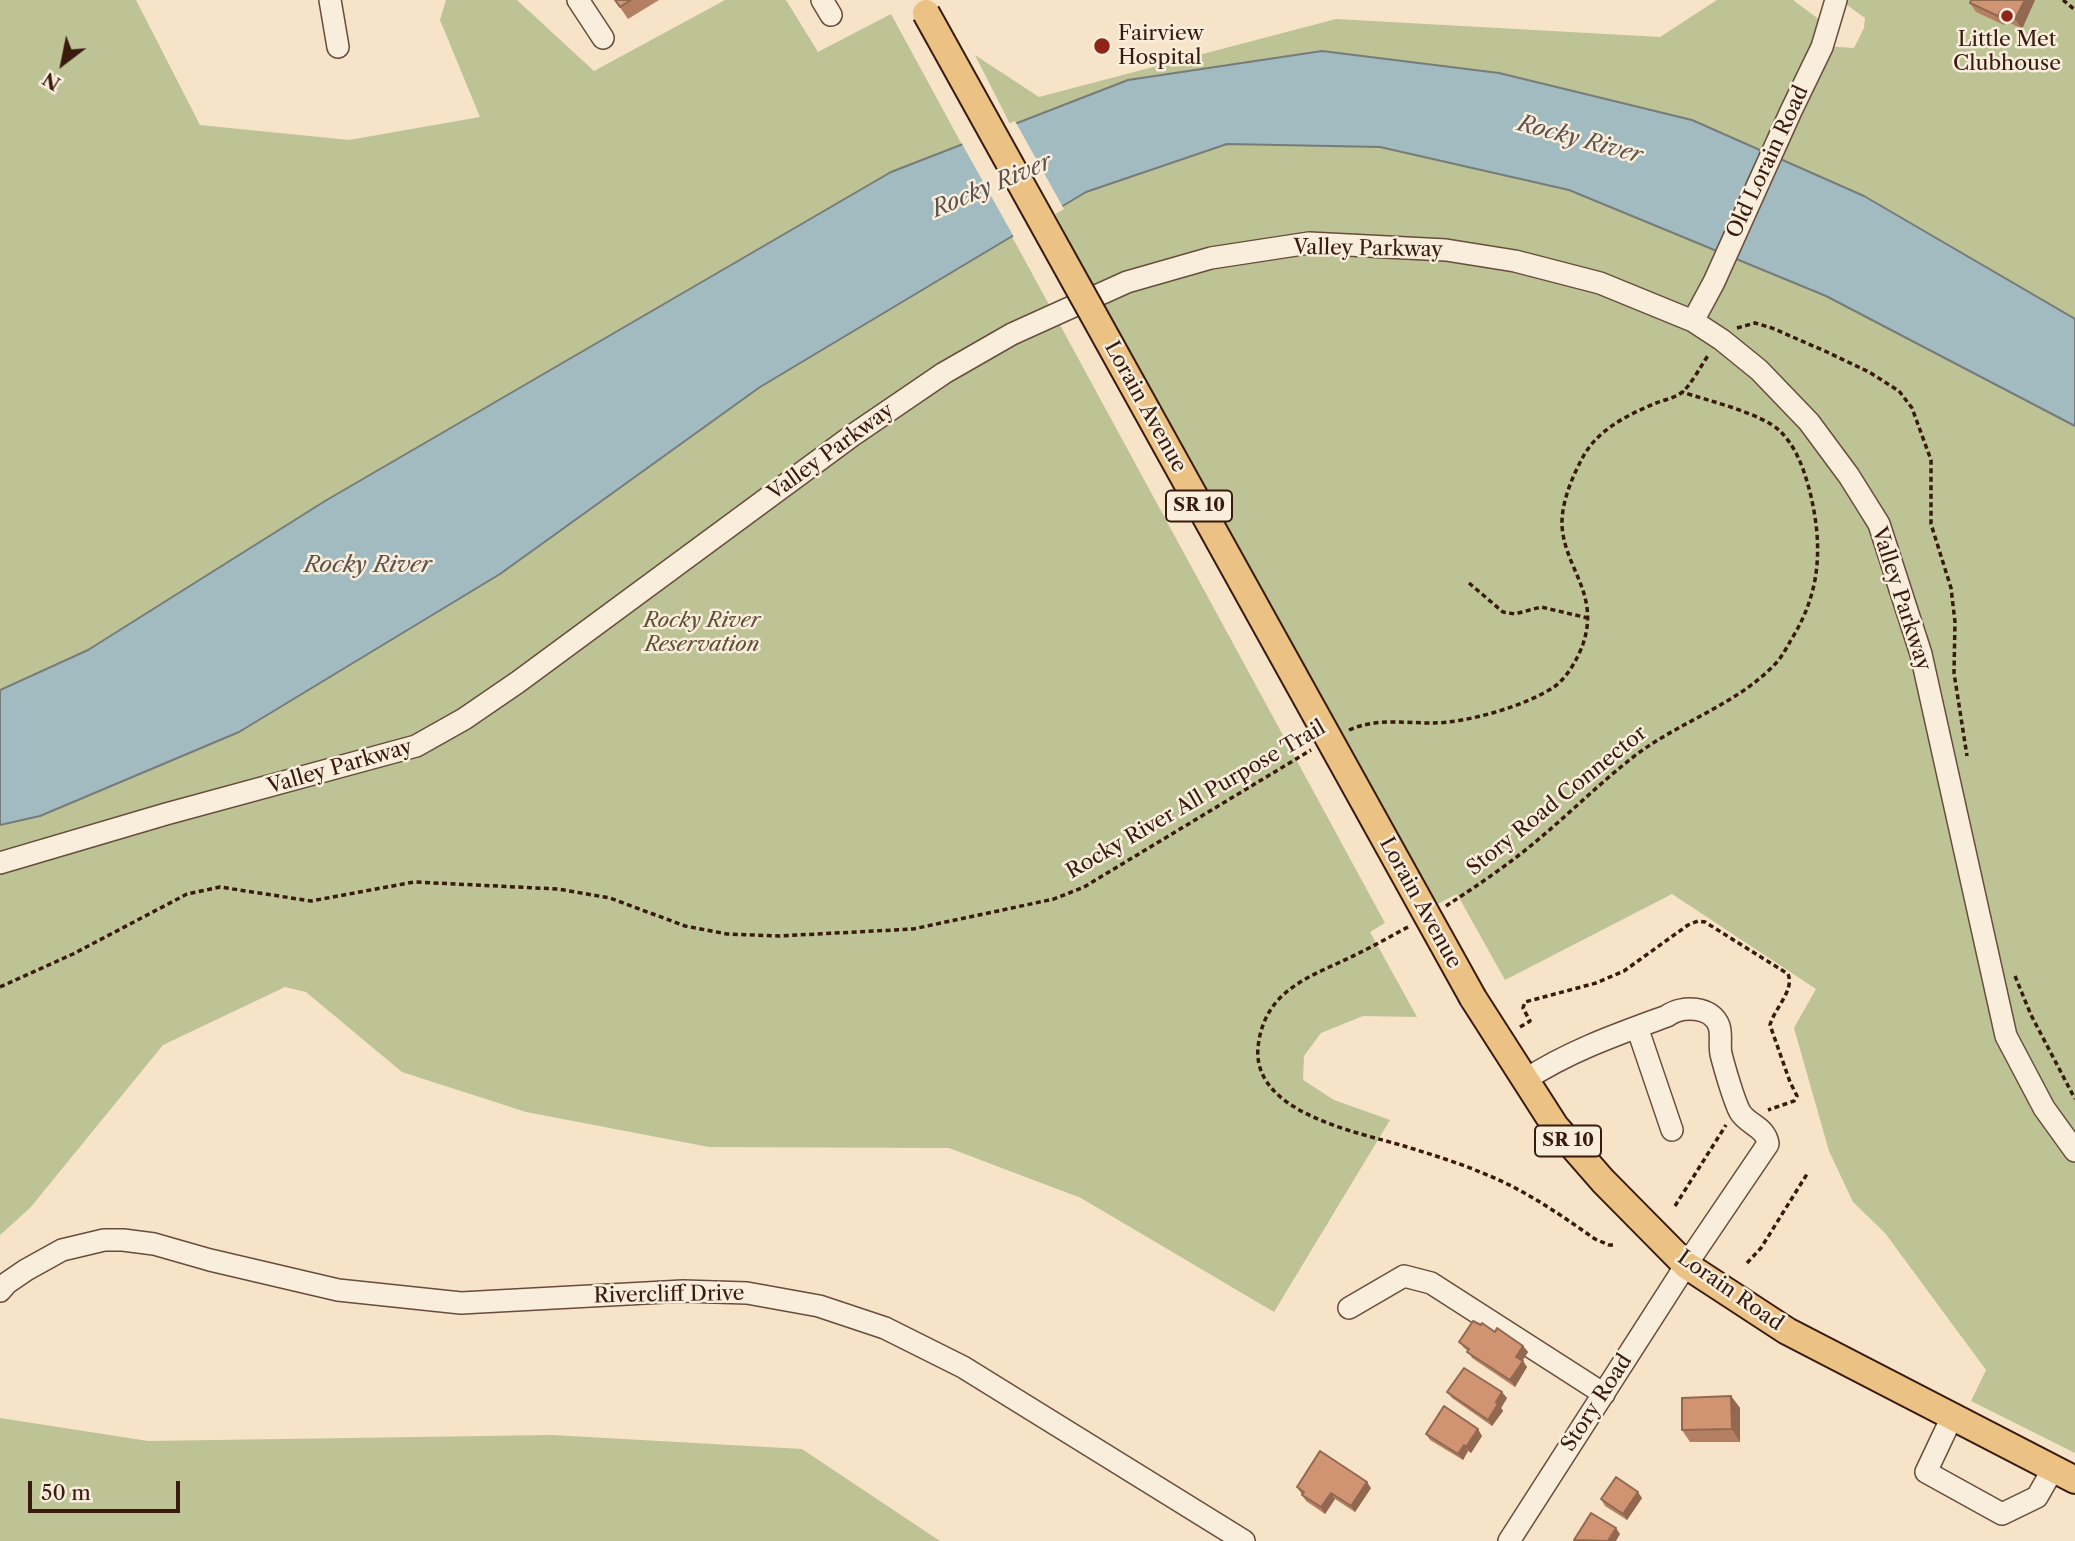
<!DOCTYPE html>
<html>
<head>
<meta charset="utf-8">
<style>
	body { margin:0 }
	#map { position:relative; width:2075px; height:1541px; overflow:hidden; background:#f6e3c8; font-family:"Libre Caslon Text",serif }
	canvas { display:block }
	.north { position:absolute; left:28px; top:28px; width:70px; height:70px; -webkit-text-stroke:5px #f9eddb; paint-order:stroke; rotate:212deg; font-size:19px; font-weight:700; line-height:28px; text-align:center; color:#391a0e }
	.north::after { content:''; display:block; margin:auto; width:24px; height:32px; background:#391a0e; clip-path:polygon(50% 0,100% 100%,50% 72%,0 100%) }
	.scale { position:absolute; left:28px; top:1481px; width:152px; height:32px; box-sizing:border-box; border:4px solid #391a0e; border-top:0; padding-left:9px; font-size:21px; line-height:24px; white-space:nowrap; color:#391a0e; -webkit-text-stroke:5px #f9eddb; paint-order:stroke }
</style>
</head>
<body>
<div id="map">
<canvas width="2075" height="1541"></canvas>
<div class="north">N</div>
<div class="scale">50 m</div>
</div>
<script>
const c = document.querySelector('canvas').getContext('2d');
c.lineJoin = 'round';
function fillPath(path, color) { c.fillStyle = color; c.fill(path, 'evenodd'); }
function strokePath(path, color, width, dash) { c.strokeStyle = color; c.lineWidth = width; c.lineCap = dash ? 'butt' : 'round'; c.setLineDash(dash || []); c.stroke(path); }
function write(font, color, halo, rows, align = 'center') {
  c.font = font + ' "Libre Caslon Text",serif'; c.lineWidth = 5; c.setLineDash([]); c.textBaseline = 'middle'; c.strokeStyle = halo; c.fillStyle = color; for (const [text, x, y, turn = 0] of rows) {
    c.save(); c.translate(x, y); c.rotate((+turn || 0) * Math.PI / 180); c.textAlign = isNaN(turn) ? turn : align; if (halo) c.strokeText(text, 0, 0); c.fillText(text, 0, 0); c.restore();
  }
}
const green = new Path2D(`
	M0,0H136L200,125L349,140L480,117L440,20L446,0H517L594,71L725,0H786L818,52L891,14L1385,923L1370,932L1417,1017L1363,1016L1321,1033L1304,1056L1303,1080L1334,1100L1390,1120L1274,1312L1081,1198L949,1148L709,1147L526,1112L402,1072L306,992L285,987L163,1045L30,1208L0,1235Z
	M1717,0H1793L1832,29L1824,46L1854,48L1864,28L1865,18L1840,0H2075V1453L1971,1401L1986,1370L1885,1233L1853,1202L1829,1151L1794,1028L1816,989L1672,894L1505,980L1457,894L1412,917L975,55L1039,97L1336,19L1660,37Z
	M0,1418L148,1441L552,1435L802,1449L940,1541H0Z`);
const water = new Path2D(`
	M1322,51L1499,73L1692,120L1864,196L2075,319V426L1826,296L1569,190L1380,147L1227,144L1086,192L760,387L500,574L239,732L40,816L0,825V690L88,650L325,501L891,172L1128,80Z`);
const pier = new Path2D(`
	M1015,121L1064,209L1015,239L961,142Z`);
const path = new Path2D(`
	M2063,0L2075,10
	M1737,328L1755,323L1772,328L1827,352L1869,372L1899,391L1912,408L1931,460V524L1951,588L1955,622L1954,673L1967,756
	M1469,583L1503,612L1515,614L1541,607L1588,618
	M1349,730C1376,718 1403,723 1432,723C1467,723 1525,706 1554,687C1567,678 1578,658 1583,644C1600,594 1565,569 1562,526C1561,502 1573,475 1584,455C1600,428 1628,415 1656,403C1664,400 1674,398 1681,393C1690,387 1702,364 1709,354
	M1446,906C1478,885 1511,863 1540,838C1571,812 1600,783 1632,758C1677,722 1738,705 1777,662C1783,655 1787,647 1791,640C1821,592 1823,546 1810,492C1804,470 1797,448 1780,431C1761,413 1709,401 1682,392
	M1408,927C1391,936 1374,946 1357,954C1330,968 1300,977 1279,999C1266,1013 1260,1029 1258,1047C1252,1113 1357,1132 1404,1146C1430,1154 1456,1162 1480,1172C1522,1188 1558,1213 1595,1239L1609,1245H1616
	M2015,976L2031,1015L2075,1099
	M0,987L73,954L187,894L220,887L311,901L414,882L558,889L610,898L685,926L727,934L779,936L913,929L1054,899L1084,887L1311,750
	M1520,1027L1530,1021L1523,1008L1525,1002L1596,983L1624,971L1688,925L1698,921L1705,922L1788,974C1795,990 1774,1009 1770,1025L1790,1082L1797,1096L1794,1101L1768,1110
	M1675,1206L1726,1125
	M1747,1263L1761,1248L1807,1174`);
const minor = new Path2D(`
	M330,0L338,47
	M578,0L603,38
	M822,0L831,15
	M1693,321L1714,282L1791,111L1822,47L1836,0
	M0,863L166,814L416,746L464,719L518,682L853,435L944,373L1012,334L1127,282L1211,258L1309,243L1446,250L1515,261L1600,283L1693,321L1722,340L1759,370L1809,422L1849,476L1879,524L1921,654L2006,1036L2044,1108L2075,1151
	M1637,1027L1672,1130
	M0,1291L7,1283L26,1270L62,1250L104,1240H123L154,1244L210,1260L338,1290L461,1303L683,1291L747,1293L819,1306L885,1328L963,1367L1244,1541
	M1349,1308L1404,1276L1431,1283L1604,1394
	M1952,1417L1926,1472L2002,1514L2037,1497L2053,1469
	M1509,1541L1686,1265L1768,1144C1766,1127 1748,1125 1740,1112C1734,1101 1724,1066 1721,1054C1719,1045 1722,1035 1719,1026C1712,1006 1682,1005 1667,1016C1618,1034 1569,1051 1525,1080`);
const major = new Path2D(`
	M1473,998L1555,1126L1603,1181L1686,1265L1787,1331L2075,1480`);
const majorBridge = new Path2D(`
	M926,13L1473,998`);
const wall = new Path2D(`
	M615,0H659L628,19Z
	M2035,0L2022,29L2006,21L2004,25L1976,12L1970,3Z
	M1495,1332L1523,1346L1528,1352L1522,1361L1527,1367L1515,1387L1472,1358L1468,1351L1464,1348L1459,1342Z
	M1447,1392L1507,1398L1501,1408L1503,1411L1492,1426L1452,1398Z
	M1731,1396L1740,1408V1442H1690L1682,1430Z
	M1426,1434L1482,1436L1471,1453L1468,1451L1463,1460L1430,1440Z
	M1297,1487L1371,1488L1355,1512L1335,1499L1325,1514L1306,1501Z
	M1642,1498L1627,1520L1605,1506L1601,1499Z`);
const shadedWall = new Path2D(`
	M2025,0H2035L2022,29L2015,19Z
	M2000,12L2006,21L2004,25L1998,16Z
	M1523,1346L1528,1352L1521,1363L1516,1357Z
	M1523,1361L1527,1367L1515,1387L1510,1380Z
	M1502,1392L1507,1398L1501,1408L1503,1411L1492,1426L1488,1420L1496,1402Z
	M1731,1396L1740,1408V1442L1732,1429Z
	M1478,1429L1482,1436L1471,1453L1466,1447Z
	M1464,1445L1468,1451L1463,1460L1458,1454Z
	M1367,1482L1371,1488L1355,1512L1351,1506Z
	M1638,1492L1642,1498L1627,1520L1623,1514Z
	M1331,1493L1335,1499L1325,1514L1321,1507Z
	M1616,1528L1620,1534L1616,1541H1608Z`);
const building = new Path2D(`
	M615,0H631L620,7Z
	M1971,0H2025L2015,19L2000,12L1998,16L1970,3Z
	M1473,1321L1481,1325L1482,1323L1495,1332L1497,1328L1523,1346L1516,1357L1523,1361L1510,1380L1467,1352L1469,1349L1459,1342Z
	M1464,1368L1502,1392L1496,1402L1498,1404L1488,1420L1447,1392Z
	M1731,1396L1732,1429L1682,1430V1398Z
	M1444,1406L1478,1429L1466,1447L1464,1445L1458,1454L1426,1434Z
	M1320,1451L1367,1482L1351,1506L1331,1493L1321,1507L1302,1495L1304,1492L1297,1487Z
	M1616,1477L1638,1492L1623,1514L1601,1499Z
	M1591,1513L1616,1528L1608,1541L1574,1540Z`);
const markers = [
	[2007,16,7,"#8f2418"],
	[1102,46,9,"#8f2418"]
];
const shields = [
	[1199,506,66],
	[1568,1141,66]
];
const shieldNames = [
	["SR 10",1199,506],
	["SR 10",1568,1141]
];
const poiNames = [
	["Fairview",1118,34],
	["Hospital",1118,58],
	["Little Met",2007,40,"center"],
	["Clubhouse",2007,64,"center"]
];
const streetNames = [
	["Old Lorain Road",1768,162,-65],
	["Valley Parkway",1368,249,1],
	["Lorain Avenue",1145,407,61],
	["Valley Parkway",831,452,-36],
	["Valley Parkway",1901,599,72],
	["Valley Parkway",340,767,-16],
	["Rocky River All Purpose Trail",1196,800,-30],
	["Story Road Connector",1557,801,-39],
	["Lorain Avenue",1420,903,61],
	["Lorain Road",1730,1291,35],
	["Rivercliff Drive",669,1295,-1],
	["Story Road",1597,1403,-57]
];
const parkNames = [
	["Rocky River",702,621],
	["Reservation",702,645]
];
const waterNames = [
	["Rocky River",1580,140,15],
	["Rocky River",992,186,-23],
	["Rocky River",368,565]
];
fillPath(green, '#bdc395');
fillPath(water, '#a1bbc0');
strokePath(water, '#777b79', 2);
fillPath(pier, '#f6e3c8');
strokePath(minor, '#684c3c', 24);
strokePath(major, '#391a0e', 30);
strokePath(path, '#391a0e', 3.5, [5, 3.5]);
strokePath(minor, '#f9eddb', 21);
strokePath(major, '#ebc284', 26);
strokePath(majorBridge, '#391a0e', 30, []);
strokePath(majorBridge, '#ebc284', 26);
fillPath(wall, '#b47f62');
fillPath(shadedWall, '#926850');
fillPath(building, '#d19472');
strokePath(building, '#926850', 2);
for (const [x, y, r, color] of markers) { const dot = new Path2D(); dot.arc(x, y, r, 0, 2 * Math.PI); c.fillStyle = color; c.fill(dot); strokePath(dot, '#f9eddb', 2.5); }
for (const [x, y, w] of shields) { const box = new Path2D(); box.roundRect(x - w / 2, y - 15.5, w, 31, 5); c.fillStyle = '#f9eddb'; c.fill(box); strokePath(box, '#391a0e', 2); }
write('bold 19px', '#391a0e', null, shieldNames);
write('21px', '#391a0e', '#f9eddb', poiNames, 'left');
write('21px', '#391a0e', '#f9eddb', streetNames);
write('italic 21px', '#614d36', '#f9eddb', parkNames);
write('italic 23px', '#5d524c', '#f9eddb', waterNames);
</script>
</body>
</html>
